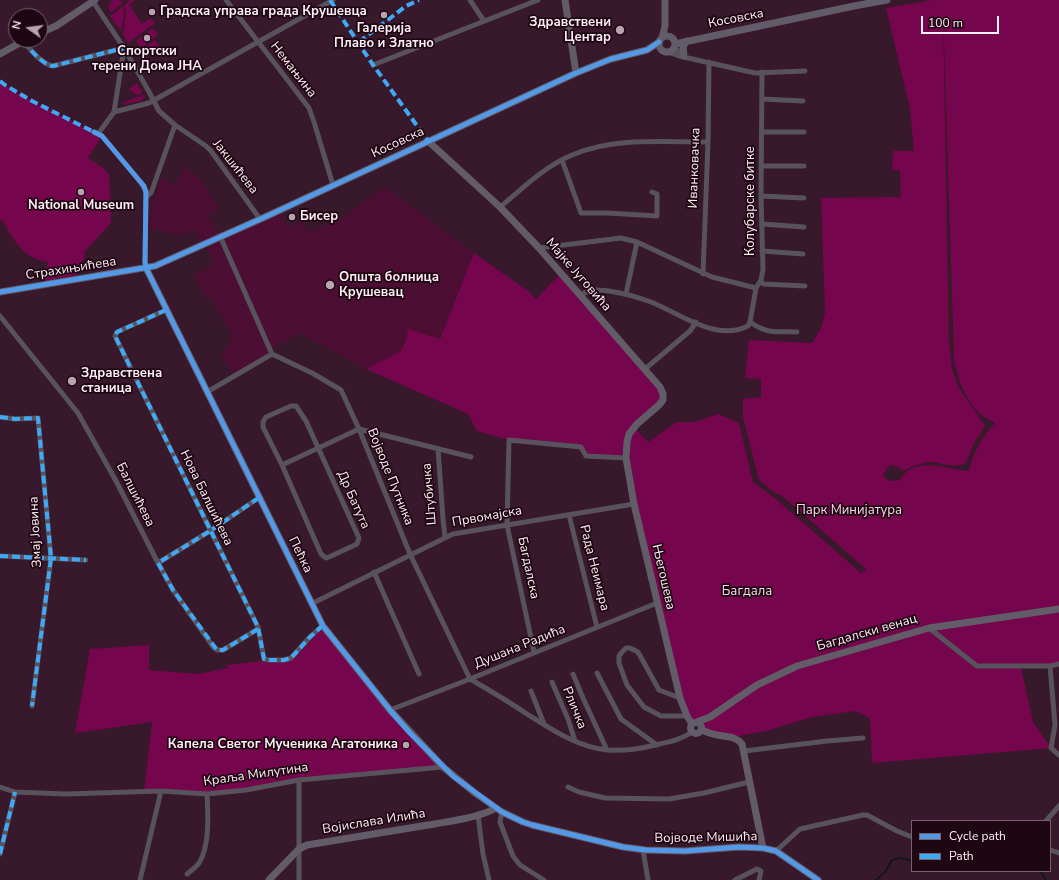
<!DOCTYPE html>
<html>
<head>
<meta charset="utf-8">
<style>
	body { margin:0 }
	#map { position:relative; width:1059px; height:880px; overflow:hidden; background:#38182b; font-family:"Nunito Sans",sans-serif }
	canvas { display:block }
	.legend { position:absolute; left:911px; top:820px; width:140px; height:52px; box-sizing:border-box; background:#1e0612; border:1px solid #78636d; margin:0; padding:5px 7px; list-style:none; font-size:12px; color:#feeef5 }
	.legend li { display:flex; align-items:center; gap:8px; height:20px }
	.legend b { width:20px; border:1px solid #78636d }
	.north { position:absolute; left:8px; top:8px; width:40px; height:40px; box-sizing:border-box; background:#1e0612; border:1px solid #78636d; border-radius:50%; rotate:284deg; font-size:11px; font-weight:700; line-height:16px; text-align:center; color:#feeef5 }
	.north::after { content:''; display:block; margin:auto; width:14px; height:18px; background:#b9a3ae; clip-path:polygon(50% 0,100% 100%,50% 72%,0 100%) }
	.scale { position:absolute; left:921px; top:16px; width:78px; height:18px; box-sizing:border-box; border:2px solid #feeef5; border-top:0; padding-left:5px; font-size:12px; line-height:14px; white-space:nowrap; color:#feeef5; -webkit-text-stroke:3px #1e0612; paint-order:stroke }
</style>
</head>
<body>
<div id="map">
<canvas width="1059" height="880"></canvas>
<ul class="legend">
<li><b style="height:5px;background:#5399e6"></b>Cycle path</li>
<li><b style="height:5px;background:#3fa9f5"></b>Path</li>
</ul>
<div class="north">N</div>
<div class="scale">100 m</div>
</div>
<script>
const c = document.querySelector('canvas').getContext('2d');
c.lineJoin = 'round';
function fillPath(path, color) { c.fillStyle = color; c.fill(path, 'evenodd'); }
function strokePath(path, color, width, dash) { c.strokeStyle = color; c.lineWidth = width; c.lineCap = dash ? 'butt' : 'round'; c.setLineDash(dash || []); c.stroke(path); }
function write(font, color, halo, rows, align = 'center') {
  c.font = font + ' "Nunito Sans",sans-serif'; c.lineWidth = 3.5; c.setLineDash([]); c.textBaseline = 'middle'; c.strokeStyle = halo; c.fillStyle = color; for (const [text, x, y, turn = 0] of rows) {
    c.save(); c.translate(x, y); c.rotate((+turn || 0) * Math.PI / 180); c.textAlign = isNaN(turn) ? turn : align; if (halo) c.strokeText(text, 0, 0); c.fillText(text, 0, 0); c.restore();
  }
}
const built = new Path2D(`
	M183,167L202,180L218,208L208,216L221,236L280,213L288,227L302,221L308,232L342,218L385,187L474,253L440,339L406,341L400,352L366,369L301,334L293,336L271,349L272,354L234,377L221,354L228,347L232,336L210,296L206,298L194,275L214,264L205,244L202,245L194,229L181,235L156,230H148L151,207L161,177L176,186Z`);
const green = new Path2D(`
	M113,0H120L122,4L111,12L108,8L110,2Z
	M130,0H135L129,5L142,24L151,18L155,23L128,43L123,34L126,14L124,5Z
	M933,0H1059V664L1021,667L1033,722L1051,748L872,763L870,718L855,711L812,717L766,731L733,737L701,728L700,724L687,716L626,458L586,456L581,447L509,440L477,431L468,414L366,369L400,352L406,341L408,329L440,339L474,253L528,291L536,299L561,273L655,380L663,400L634,427L648,442L677,422H695L718,414L739,423L753,482L776,499L861,573L866,569L781,495L775,493L759,480L743,418V399L761,397V379L745,378L749,340L812,343L821,328L825,313L821,198H804L901,197L900,170H892L893,151H914L910,109L886,8ZM943,9L954,360C958,379 965,399 979,413C984,417 990,420 995,423C981,439 975,449 969,470L967,471C946,469 914,455 900,480C892,482 888,482 883,475L888,467L892,465L898,467L903,471C911,467 920,463 930,462C940,462 958,470 966,462C969,458 970,453 972,448C975,440 981,433 985,426L959,388L952,369L949,342Z
	M123,6L124,15L121,31L110,16Z
	M153,28L158,35L141,48L136,41Z
	M155,40L160,47L145,59L139,51Z
	M0,81L5,85L32,101L102,136L88,158L103,168L109,174L111,223L84,252C86,260 82,262 76,267L77,275L44,281L48,262C43,261 37,260 32,257C19,251 9,232 2,220H0Z
	M137,83L142,92L141,94L137,95L129,89Z
	M143,95L145,96L141,101L124,104H122V103Z
	M323,626L443,767L299,780L207,794L144,792L152,722L75,733L90,649L149,645V670L198,674L228,668L227,665L268,660L295,658Z`);
const stream = new Path2D(`
	M1040,871L1046,880
	M876,880L885,872L892,860L901,858L912,861`);
const street = new Path2D(`
	M92,0L124,48L148,90L159,111L175,125L206,146L211,151L260,219
	M226,0L309,108L314,122L333,185
	M470,0L484,21
	M24,41C29,49 43,65 53,66L124,48L114,112L98,134
	M674,47L684,56
	M668,52L679,56L755,73L805,71
	M373,65L538,0
	M762,99L803,101
	M114,112L149,103L333,0
	M94,132L102,136L141,183L146,192L145,262L146,268
	M762,132H804
	M562,160L581,213H607L657,216V194L652,192
	M761,166H804
	M761,196L804,198
	M146,197L151,193L175,125
	M500,207C522,189 545,166 572,155C614,137 663,142 708,142
	M762,224L804,227
	M220,236L272,354L312,373L341,390L359,429L410,554L470,679C489,690 508,701 527,714C551,729 577,747 607,750C622,751 640,749 655,745C668,742 681,740 692,732
	M539,248L621,238L637,242L712,277L756,288
	M762,251L803,254
	M703,274L708,142L709,62
	M760,282L764,284L805,286
	M626,294L637,242
	M580,296C590,288 597,290 609,291C623,293 637,297 651,302C681,314 716,342 748,326L750,322L756,288L761,280L763,270L761,196L762,72
	M166,310L117,332L115,336L258,627L264,659L268,660H284L291,658L310,637L322,626
	M0,316L78,413L116,481L158,563L173,590L214,648L217,650H223L258,629
	M750,322C768,335 777,331 797,332
	M645,369L690,331L696,322
	M207,392L272,354
	M291,406H296L306,421L359,538L357,544L329,557L326,558L321,554L282,465L263,427V422L266,417Z
	M0,417L15,419L38,418L51,558L32,706
	M359,429L471,457
	M438,449L443,519L445,537
	M282,465L359,429
	M569,515L597,627
	M0,556L86,560
	M158,563L210,531L260,497
	M374,572L419,674
	M311,604L453,534L634,504
	M929,628L977,666H1050L1059,664
	M534,652L507,525L509,440L581,447L586,456L626,458
	M1050,666L1055,725L1051,748L1059,755
	M597,673L621,719L657,745
	M573,674L583,698L607,750
	M552,682L568,719L575,741
	M531,691L544,724
	M680,698L659,690L638,652L630,648H626L622,652L619,656V663L627,685L644,707L661,716H687
	M390,710L470,679L657,603
	M744,751L827,741L863,738
	M299,780V880
	M0,787L15,792L66,794L161,791L207,794L246,790L299,780L443,767
	M568,787L579,792L605,798L669,799L704,793L749,782
	M502,812L500,822L513,856L520,865L544,880
	M478,815L483,854L489,880
	M1046,821L1059,806
	M643,850L648,880
	M1050,850L1059,853
	M776,851L800,829L863,815H867L897,831L912,837
	M0,854L15,792
	M187,874C191,871 196,867 199,863C210,846 208,814 207,794
	M140,880L161,791
	M735,880L757,869L761,871L759,880`);
const secondary = new Path2D(`
	M565,0L576,73
	M40,33L56,26L95,0
	M659 44a8 8 0 1 1 16 0a8 8 0 1 1-16 0Z
	M662,38L665,26V0
	M675,44L854,6L887,0
	M0,54L25,40
	M684,56L683,46L687,41
	M428,141L500,207L539,248L660,387L663,394V400L659,405L637,424L629,434L627,442L626,458L634,504L680,698L687,716L692,724
	M146,268L323,626L390,710L443,767L475,793L502,812L523,822L532,825L623,847L646,850L685,851L739,847L763,848L776,851L818,880
	M0,292L155,266L265,217L576,73L611,59L647,50L659,42
	M697,722L710,717L757,685L797,666L929,628L1059,609
	M690.5 728a5.5 5.5 0 1 1 11 0a5.5 5.5 0 1 1-11 0Z
	M701,730C706,732 712,734 717,735C727,737 735,736 742,744L763,848
	M269,880L299,849L307,845C343,839 379,833 416,827C438,823 477,819 496,808`);
const quiet = new Path2D(`
	M330,0L371,62L428,141
	M24,41C29,49 43,65 53,66L124,48
	M359,42L406,6L419,0
	M0,81L5,85L32,101L94,132
	M166,310L117,332L115,336L258,627L264,659L268,660H284L291,658L310,637L322,626
	M0,417L15,419L38,418L51,558L32,706
	M0,556L86,560
	M258,629L223,650H217L173,590L158,563L210,531L260,497
	M0,854L15,792`);
const cycleway = new Path2D(`
	M94,132L102,136L144,186L146,192L145,262L146,268L323,626L390,710L410,733L453,776L502,812L523,822L532,825L623,847L646,850L685,851L739,847L763,848L776,851L818,880
	M0,292L155,266L265,217L576,73L611,59L647,50L659,42`);
const markers = [
	[152,12,4,"#b9a3ae"],
	[384,15,4,"#b9a3ae"],
	[620,30,5,"#b9a3ae"],
	[147,38,4,"#b9a3ae"],
	[81,192,4,"#b9a3ae"],
	[292,217,4,"#b9a3ae"],
	[330,285,5,"#b9a3ae"],
	[72,381,5,"#b9a3ae"],
	[406,745,4,"#b9a3ae"]
];
const poiNames = [
	["Градска управа града Крушевца",160,12],
	["Здравствени",611,23,"right"],
	["Центар",611,38,"right"],
	["Галерија",384,29,"center"],
	["Плаво и Златно",384,44,"center"],
	["Спортски",147,52,"center"],
	["терени Дома ЈНА",147,67,"center"],
	["National Museum",81,206,"center"],
	["Бисер",300,217],
	["Општа болница",339,278],
	["Крушевац",339,293],
	["Здравствена",81,374],
	["станица",81,389],
	["Капела Светог Мученика Агатоника",398,745,"right"]
];
const streetNames = [
	["Косовска",736,19,-11],
	["Немањина",293,70,52],
	["Косовска",398,143,-25],
	["Јакшићева",235,167,52],
	["Иванковачка",695,168,-88],
	["Колубарске битке",751,201,-90],
	["Страхињићева",71,269,-9],
	["Мајке Југовића",578,275,49],
	["Војводе Путника",390,477,68],
	["Штубичка",430,494,-95],
	["Балшићева",135,495,63],
	["Нова Балшићева",206,498,64],
	["Др Батута",353,500,66],
	["Првомајска",487,517,-10],
	["Змај Јовина",36,532,-93],
	["Пећка",300,555,64],
	["Багдалска",528,568,78],
	["Рада Неимара",594,568,76],
	["Његошева",663,577,77],
	["Багдалски венац",867,633,-16],
	["Душана Радића",520,647,-22],
	["Рличка",574,708,68],
	["Краља Милутина",256,775,-8],
	["Војислава Илића",374,822,-9],
	["Војводе Мишића",706,838,-1]
];
const parkNames = [
	["Парк Минијатура",849,511],
	["Багдала",747,592]
];
fillPath(built, '#4c0e32');
fillPath(green, '#75054d');
strokePath(stream, '#081813', 1.5);
strokePath(street, '#57525c', 5);
strokePath(secondary, '#625c68', 7);
strokePath(quiet, '#3fa9f5', 4, [8, 4]);
strokePath(cycleway, '#5399e6', 5);
for (const [x, y, r, color] of markers) { const dot = new Path2D(); dot.arc(x, y, r, 0, 2 * Math.PI); c.fillStyle = color; c.fill(dot); strokePath(dot, '#1e0612', 1.5); }
write('bold 13px', '#feeef5', '#1e0612', poiNames, 'left');
write('13px', '#feeef5', '#1e0612', streetNames);
write('13px', '#f8d8e6', '#1e0612', parkNames);
</script>
</body>
</html>
